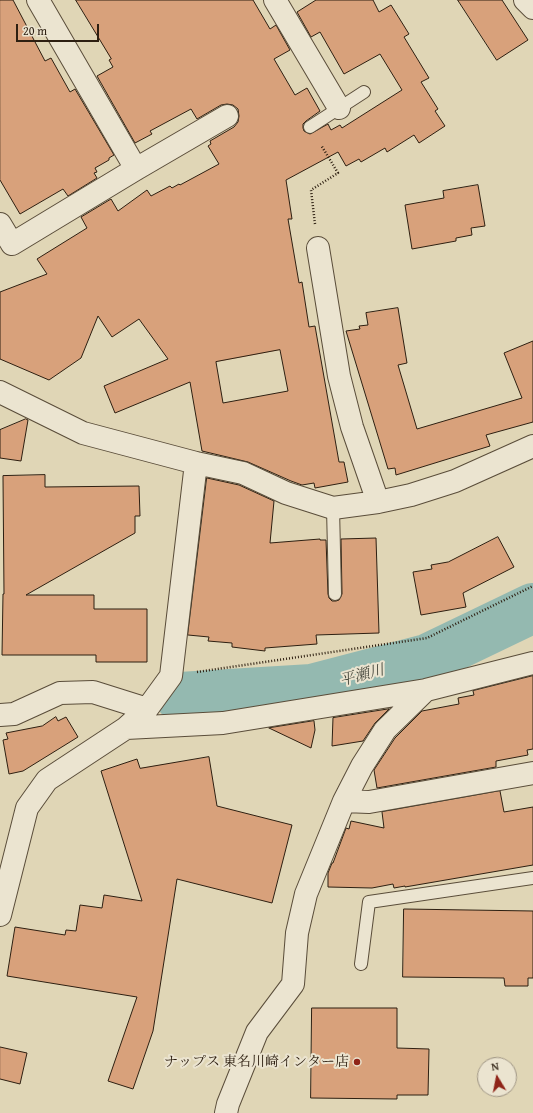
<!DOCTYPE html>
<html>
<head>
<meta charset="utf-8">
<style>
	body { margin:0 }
	#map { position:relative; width:533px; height:1113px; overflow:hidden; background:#e0d6b6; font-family:"Gentium Book Plus",serif }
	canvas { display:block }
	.north { position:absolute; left:477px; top:1057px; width:40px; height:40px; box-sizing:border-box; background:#ebe4d0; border:1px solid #9f9584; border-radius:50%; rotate:350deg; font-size:11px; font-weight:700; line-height:16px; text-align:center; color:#2d1f11 }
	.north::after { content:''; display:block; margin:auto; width:14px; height:18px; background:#8f2418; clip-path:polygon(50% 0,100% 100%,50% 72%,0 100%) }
	.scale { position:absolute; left:16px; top:24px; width:83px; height:18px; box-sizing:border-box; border:2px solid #2d1f11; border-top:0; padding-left:5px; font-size:12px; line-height:14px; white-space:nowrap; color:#2d1f11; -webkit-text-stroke:3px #ebe4d0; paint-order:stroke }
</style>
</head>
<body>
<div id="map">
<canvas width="533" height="1113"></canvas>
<div class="north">N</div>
<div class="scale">20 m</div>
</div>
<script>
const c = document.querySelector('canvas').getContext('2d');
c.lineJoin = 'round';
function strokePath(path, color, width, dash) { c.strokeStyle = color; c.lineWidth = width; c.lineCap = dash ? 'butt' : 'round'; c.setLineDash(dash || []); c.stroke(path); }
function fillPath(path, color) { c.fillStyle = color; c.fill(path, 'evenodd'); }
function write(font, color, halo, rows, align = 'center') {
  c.font = font + ' "Gentium Book Plus","Noto Serif JP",serif'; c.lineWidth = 4; c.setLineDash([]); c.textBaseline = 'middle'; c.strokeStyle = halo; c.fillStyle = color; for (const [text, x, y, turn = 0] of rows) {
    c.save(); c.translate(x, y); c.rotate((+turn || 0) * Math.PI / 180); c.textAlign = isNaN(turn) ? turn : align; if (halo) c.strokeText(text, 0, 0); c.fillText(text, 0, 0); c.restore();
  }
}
const river = new Path2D(`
	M180,697L312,689L427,659L533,608`);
const building = new Path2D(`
	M0,0H13L45,61L51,58L70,92L75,89L114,155L109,158V160L95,168L97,172L94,173L97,178L68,196L63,189L20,214L0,180Z
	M76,0H253L270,29L276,25L290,50L274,59L295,95L307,88L320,111L306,121L303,124V128L304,131L310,134L328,124L331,130L340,125L342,128L402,90L380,54L344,74L320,32L311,37L297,12L316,0H373L379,12L391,5L409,34L404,37L429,78L421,82L438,109L435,111L445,126L419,143L414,135L387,152L385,148L361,162L359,159L346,166L338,152L286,180L292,219H288L299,283L302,282L309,327L315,326L339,462H344L348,482L315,488L314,483L302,485L291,481L248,462L202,451L190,382L115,413L104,386L168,359L139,319L112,337L98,316L81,358L49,380L0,359V292L47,274L37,259L87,228L81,217L111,199L118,211L147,190L151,196L170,186L172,188L179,184L180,185L219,164L208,146L211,144L210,141L234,127L238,122L239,116L238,109L233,105L227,104L221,105L197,119L191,109L150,131L152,134L135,143L97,76L113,67L109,60L111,59ZM280,350L288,391L223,403L216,362Z
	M458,0H502L528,40L497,60Z
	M478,185L485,226L471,228L472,235L456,238V241L412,249L405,205L444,198L443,191Z
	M398,308L407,363L398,365L417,429L522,398L504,353L533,341V422L486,435L490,446L396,475L395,468L388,469L346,331L360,329L359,326L368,325L366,313Z
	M26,419L28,420L21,461L0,458V430Z
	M45,475V487L139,486L140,516H135V533L26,595H94V609H147V662H96V655H2L3,594H4L3,476Z
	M207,478L239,485L274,501L270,543L320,539V540H326L328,594L329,598L332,601H336L339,600L342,594L341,539L376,538L379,633L316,635L317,644L265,648V651L232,647V643L208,641L209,637L188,635Z
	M498,537L514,567L463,593L466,607L421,615L413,572L432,569L431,565L448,562Z
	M533,676V749L527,750L528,755L496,761V767L377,788L374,770L395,738L422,711L459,704L458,698L474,695L473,691Z
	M389,709L375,723L363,741L332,746L333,718Z
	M56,717L58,721L66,717L78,737L23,771L9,774L3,740L8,739L6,733L42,726Z
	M314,721L315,730L311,748L269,728Z
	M209,757L217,806L292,825L272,903L177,879L153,1031L133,1089L108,1081L137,997L7,976L15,927L65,935L66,930L76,931L80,905L102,908L104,895L142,901L101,771L137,759L140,768Z
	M500,791L504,812L533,807V865L405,887V886L394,888L393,884L372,888L328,887V873L332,863H333L346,828L349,829L351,821L384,828L382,812Z
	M404,909L533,911V978H528V986H505L504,978L403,977Z
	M312,1008H397V1048L429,1049L428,1095H397V1099L311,1098Z
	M0,1047L27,1053L20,1084L0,1079Z`);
const path = new Path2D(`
	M315,224L311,190L338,173L321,145
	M197,672L427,638L533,586`);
const lane = new Path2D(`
	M310,127L364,92
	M333,508L335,594
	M361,964L369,902L533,878`);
const street = new Path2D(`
	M38,0L136,169
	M275,0L339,108
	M525,0L533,8
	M0,224L12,244L136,169L227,116
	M318,248L339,376L352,427L378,502
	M0,392L83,433L196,463L243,473L286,493L333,508L378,502L411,495L455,481L533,446
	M0,715L14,714L60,693L93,692L147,709
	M126,728L223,723L426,690L533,663
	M344,801L369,802L533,773
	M0,915L27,808L47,780L126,728L147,709L171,676L196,463
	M226,1113L228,1104L257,1032L293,984L297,933L306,894L344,801L362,766L385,730L426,690`);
const markers = [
	[357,1062,4,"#8f2418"]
];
const poiNames = [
	["ナップス 東名川崎インター店",349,1062]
];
const waterNames = [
	["平瀬川",362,676,-15]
];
strokePath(river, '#94b9b0', 50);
fillPath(building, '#d8a17b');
strokePath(building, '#2d1f11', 1);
strokePath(lane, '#5a4d3a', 14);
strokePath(street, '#5a4d3a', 24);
strokePath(path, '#2d1f11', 2.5, [1, 2]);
strokePath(lane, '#ebe4d0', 12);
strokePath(street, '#ebe4d0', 22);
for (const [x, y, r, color] of markers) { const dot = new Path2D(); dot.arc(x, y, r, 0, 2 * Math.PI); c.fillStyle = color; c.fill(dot); strokePath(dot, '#ebe4d0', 1.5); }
write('14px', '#2d1f11', '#ebe4d0', poiNames, 'right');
write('italic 15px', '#4c4d41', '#ebe4d0', waterNames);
</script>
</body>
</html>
